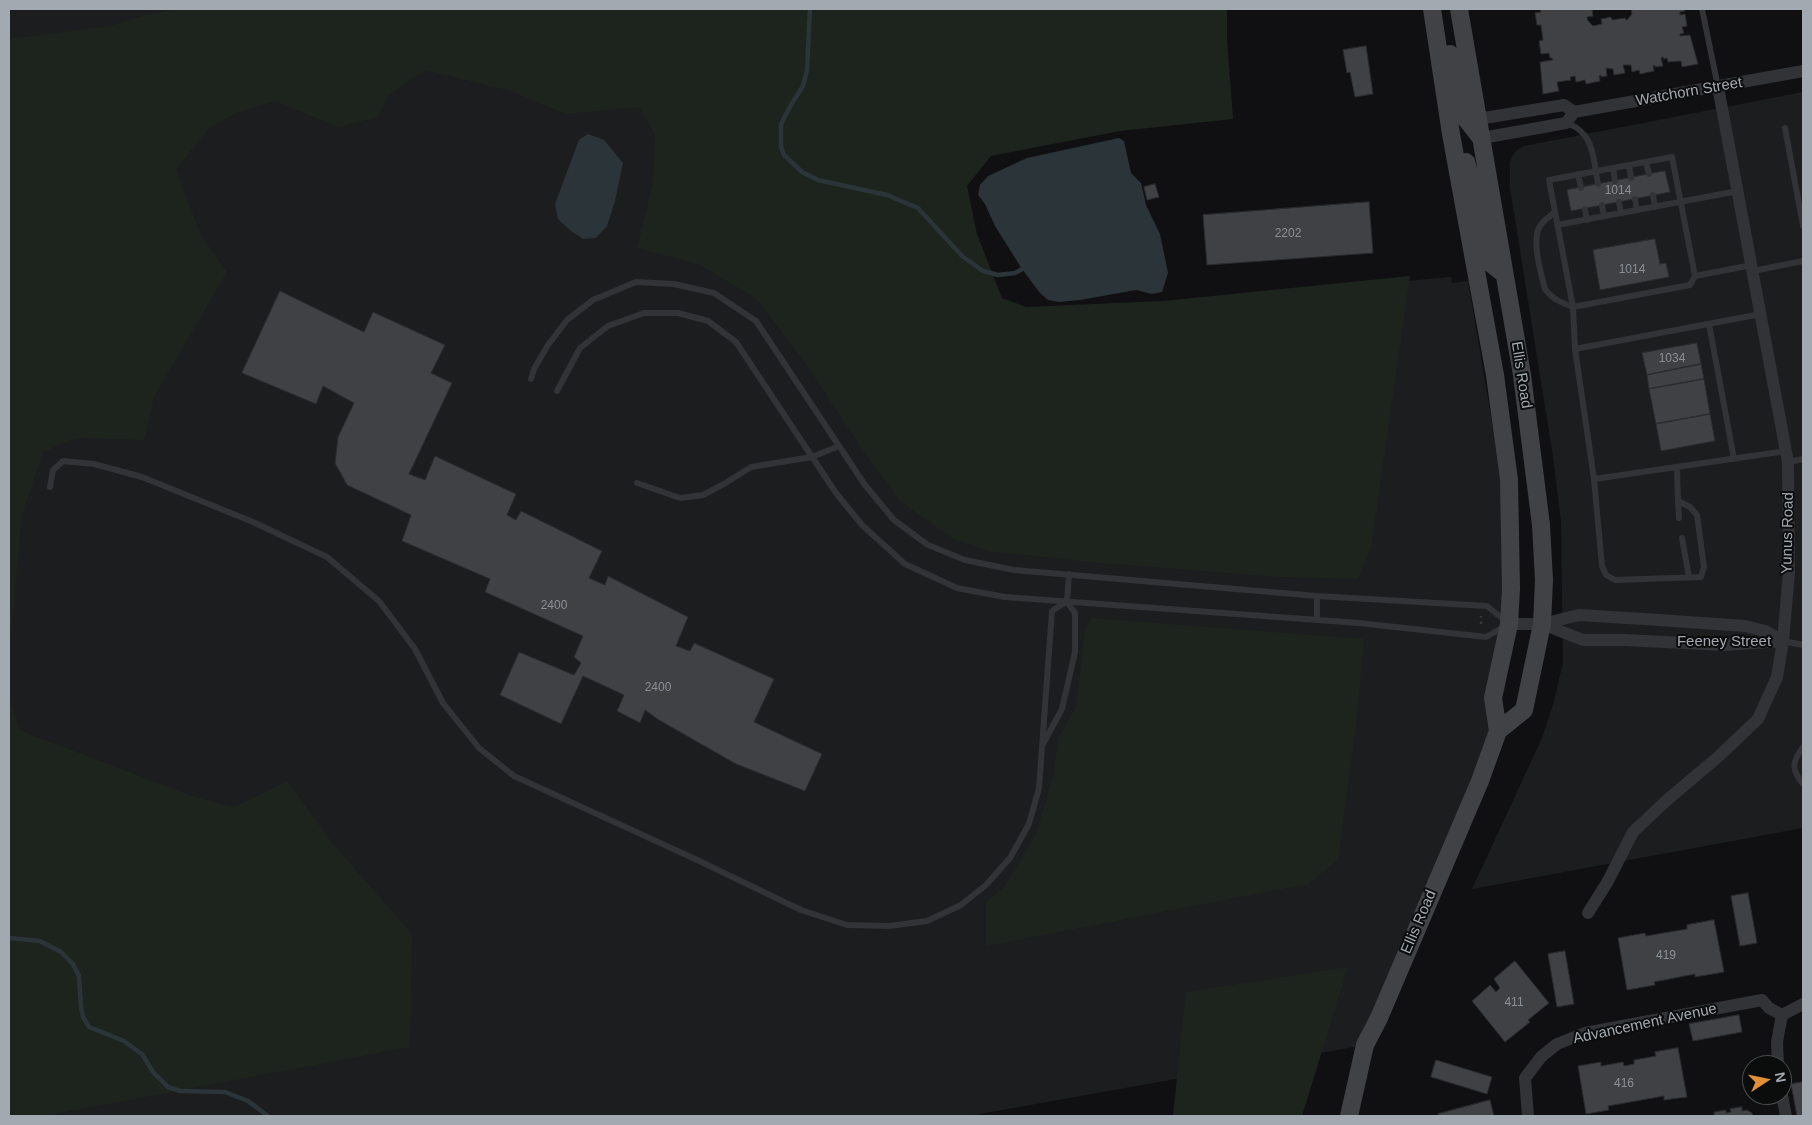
<!DOCTYPE html>
<html>
<head>
<meta charset="utf-8">
<style>
	body { margin:0 }
	#map { position:relative; width:1812px; height:1125px; overflow:hidden; background:#101012; font-family:Helvetica,sans-serif }
	canvas { display:block }
	.frame { position:absolute; inset:0; border:10px solid #a3a9b1; pointer-events:none }
	.north { position:absolute; left:1742px; top:1055px; width:50px; height:50px; box-sizing:border-box; background:#0b0c0c; border:1px solid #484b4e; border-radius:50%; rotate:79deg; font-size:14px; font-weight:700; line-height:20px; text-align:center; color:#a3a9b1 }
	.north::after { content:''; display:block; margin:auto; width:18px; height:22px; background:#e29038; clip-path:polygon(50% 0,100% 100%,50% 72%,0 100%) }
</style>
</head>
<body>
<div id="map">
<canvas width="1812" height="1125"></canvas>
<div class="frame"></div>
<div class="north">N</div>
</div>
<script>
const c = document.querySelector('canvas').getContext('2d');
c.lineJoin = 'round';
function fillPath(path, color) { c.fillStyle = color; c.fill(path, 'evenodd'); }
function strokePath(path, color, width, dash) { c.strokeStyle = color; c.lineWidth = width; c.lineCap = dash ? 'butt' : 'round'; c.setLineDash(dash || []); c.stroke(path); }
function write(font, color, halo, rows, align = 'center') {
  c.font = font + ' Helvetica,sans-serif'; c.lineWidth = 4; c.setLineDash([]); c.textBaseline = 'middle'; c.strokeStyle = halo; c.fillStyle = color; for (const [text, x, y, turn = 0] of rows) {
    c.save(); c.translate(x, y); c.rotate((+turn || 0) * Math.PI / 180); c.textAlign = isNaN(turn) ? turn : align; if (halo) c.strokeText(text, 0, 0); c.fillText(text, 0, 0); c.restore();
  }
}
const built = new Path2D(`
	M9,9H770L835,332L1451,277L1452,283L1468,281L1492,422L1500,482L1506,554L1505,670L1488,735L1476,767L1365,1045L969,1116H9Z
	M1803,92V828L1472,889L1542,738L1553,705L1563,662L1561,522L1553,457L1510,188V163L1512,156L1517,150L1524,146Z`);
const green = new Path2D(`
	M178,9H1227V39L1233,119L1120,131L991,156L967,186L977,234L1002,298L1026,307L1163,301L1410,276L1371,548L1358,579L1279,577L1089,562L988,551L952,538L900,501L860,446L806,364L757,299L698,264L637,248L653,183L655,135L639,107L566,114L511,91L425,70L388,96L378,117L338,127L275,101L236,113L208,129L176,170L201,235L227,272L154,397L144,440L76,438L43,452L22,515L9,655V39L109,26L145,15Z
	M1091,618L1364,639L1357,717L1338,860L1308,884L986,946V902L1005,886L1036,834L1054,773L1058,738L1076,707L1085,631Z
	M9,695L19,730L195,797L234,807L287,781L333,844L412,934L410,1047L45,1116H9Z
	M1348,967L1302,1116H1173L1186,992Z`);
const water = new Path2D(`
	M588,134L604,140L623,163L615,201L607,226L596,238L583,239L571,231L558,219L555,204L579,140Z
	M1119,138L1124,141L1131,173L1141,183L1146,205L1160,234L1168,273L1162,292L1152,294L1136,290L1080,300L1059,302L1048,300L1040,293L1022,269L995,226L985,204L978,195L980,185L988,176L1027,158Z`);
const stream = new Path2D(`
	M810,9L807,70L803,86L791,105L781,124V147L784,155L802,172L818,180L887,195L918,208L962,256L983,271L998,275L1015,273L1026,267
	M9,938L40,941L61,952L73,964L79,976L81,1007L83,1017L89,1027L124,1041L132,1047L142,1054L153,1072L168,1087L180,1091L225,1092L248,1101L268,1116`);
const building = new Path2D(`
	M1540,9H1592L1593,16L1587,17L1588,21L1593,26L1602,24L1601,19L1611,17L1612,20L1625,18L1626,20H1627L1632,14L1631,9H1684L1685,11L1680,12V15L1685,14L1687,26L1682,27L1684,33L1680,34V36L1690,35L1698,64L1682,67L1681,61L1668,62L1667,58L1664,59L1663,57L1661,58L1663,66L1655,67V65L1653,66L1654,71L1640,74L1639,70L1632,72L1631,65H1623L1625,73L1614,75L1613,69L1606,68L1607,76L1601,77V75L1599,76L1600,81L1586,84L1585,80L1576,82L1575,76L1570,77L1571,80L1557,82L1559,91L1543,94L1540,62L1553,60L1552,58H1550L1549,53L1541,54L1539,41L1543,40L1541,25H1537L1535,13L1541,12Z
	M1366,46L1373,94L1355,97L1350,72L1347,73L1343,50Z
	M1665,171L1670,192L1571,211L1567,190Z
	M1155,184L1159,197L1147,200L1144,187Z
	M1369,202L1373,253L1207,265L1203,215Z
	M1655,239L1660,264L1666,263L1669,277L1600,290L1593,250Z
	M280,291L364,332L373,312L445,345L431,373L452,383L409,474L425,480L435,456L516,494L507,515L516,520L521,511L602,551L589,578L605,585L608,576L688,617L676,646L690,651L694,643L774,679L754,722L822,754L805,791L736,764L659,720L645,710L640,723L617,711L624,695L583,676L561,724L500,695L519,652L574,675L581,663L574,657L583,636L485,592L490,579L402,541L411,515L347,485L335,463L338,437L354,403L323,386L316,404L242,373Z
	M1697,343L1701,364L1647,375L1642,353Z
	M1701,364L1704,379L1649,389L1647,375Z
	M1704,379L1710,414L1656,424L1649,389Z
	M1710,414L1715,441L1661,451L1656,424Z
	M1748,893L1757,943L1740,946L1731,896Z
	M1714,920L1724,972L1695,977V974L1654,982L1655,985L1627,990L1618,938L1645,933L1646,936L1687,929V925Z
	M1565,951L1574,1004L1557,1007L1548,954Z
	M1515,961L1549,1003L1528,1020L1530,1022L1505,1042L1472,1001L1490,985L1496,992L1500,988L1494,979Z
	M1739,1015L1742,1032L1693,1041L1689,1024Z
	M1678,1048L1687,1097L1664,1100V1096L1608,1106L1609,1110L1586,1114L1578,1066L1601,1062V1066L1623,1062L1624,1066L1634,1064V1060L1656,1056L1655,1052Z
	M1436,1060L1492,1077L1487,1094L1431,1077Z
	M1803,1082V1116H1797L1791,1084Z
	M1490,1100L1494,1116H1439L1438,1114Z
	M1742,1107V1111L1747,1110L1752,1113L1753,1116H1710L1714,1115V1112L1726,1110V1113L1731,1112L1730,1109Z`);
const path = new Path2D(`
	M1481,624V616`);
const lane = new Path2D(`
	M1702,9L1718,87
	M1566,123C1595,132 1593,159 1598,184
	M1785,128L1803,226
	M1646,162L1649,174
	M1629,165L1631,178
	M1613,168L1615,181
	M1578,174L1581,188
	M1653,195L1655,207
	M1635,199L1637,210
	M1619,202L1621,213
	M1602,205L1604,216
	M1585,209L1587,220
	M1555,212C1550,216 1544,220 1540,226C1531,240 1541,274 1545,289C1552,299 1562,303 1573,307L1690,285L1695,276L1672,157L1549,180L1573,307L1575,349L1594,479L1602,566L1606,575L1615,580L1701,577L1704,567L1697,515L1690,507L1678,501L1677,467
	M1557,225L1738,191
	M1753,271L1803,261
	M1695,276L1752,265
	M1709,324L1734,459
	M1575,349L1761,314
	M531,379L534,369L548,345L567,320L593,300L636,282L674,284L714,293L756,321L865,485L894,520L928,545L965,560L1014,570L1317,596L1487,606L1509,624L1486,637L1359,623L1005,597L957,588L905,564L862,525L836,493L736,342L708,321L678,313H644L608,326L580,348L557,391
	M1788,462L1803,459
	M1594,479L1786,451
	M637,483L680,498L703,495L724,484L751,467L812,457L839,446
	M50,487L53,470L63,461L94,464L142,477L253,522L327,557L379,601L415,649L443,703L479,748L514,776L693,858L801,910L847,925L889,926L927,921L961,905L986,885L1010,858L1029,824L1039,788L1052,611L1066,602
	M1678,501L1679,518
	M1682,538L1689,577
	M1317,620V596
	M1783,641L1803,645
	M1043,744L1062,709L1075,652V613L1067,602L1069,574
	M1803,747C1792,762 1791,769 1803,784`);
const street = new Path2D(`
	M1478,119L1564,105L1574,112L1803,71
	M1482,138L1566,123L1574,112
	M1509,624H1542L1579,615L1659,620L1745,626L1765,631L1783,641
	M1542,624L1583,640H1625L1724,645L1783,641
	M1588,913L1608,881L1633,832L1667,800L1718,757L1758,719L1777,677L1783,641L1789,572L1788,462L1718,87
	M1778,1065L1777,1042L1782,1015L1803,1004
	M1782,1095L1786,1116
	M1528,1116L1525,1078L1541,1057L1557,1044L1585,1033L1762,1000L1769,1008L1782,1015`);
const secondary = new Path2D(`
	M1459,9L1522,375L1541,525L1544,580L1542,624L1524,710L1498,731
	M1450,54L1466,119L1481,138
	M1466,162L1474,190L1490,263L1504,274
	M1349,1116L1365,1045L1379,1018L1480,781L1498,731L1493,698L1509,624L1511,589L1509,480L1495,375L1451,134L1432,9`);
const numberNames = [
	["1014",1618,191],
	["2202",1288,234],
	["1014",1632,270],
	["1034",1672,359],
	["2400",554,606],
	["2400",658,688],
	["419",1666,956],
	["411",1514,1003],
	["416",1624,1084]
];
const streetNames = [
	["Watchorn Street",1689,92,-10],
	["Ellis Road",1521,375,81],
	["Yunus Road",1788,533,-89],
	["Feeney Street",1724,642],
	["Ellis Road",1419,922,-67],
	["Advancement Avenue",1645,1024,-12]
];
fillPath(built, '#1c1d1e');
fillPath(green, '#1d241d');
fillPath(water, '#2b3439');
strokePath(stream, '#2b3439', 4.5);
fillPath(building, '#3f4145');
strokePath(building, '#2a2b2d', 1);
strokePath(path, '#383a3d', 2.5, [2.5, 4]);
strokePath(lane, '#323336', 6);
strokePath(street, '#323336', 12);
strokePath(secondary, '#404246', 18);
write('12px', '#8a8f96', null, numberNames);
write('15px', '#a3a9b1', '#0b0c0c', streetNames);
</script>
</body>
</html>
